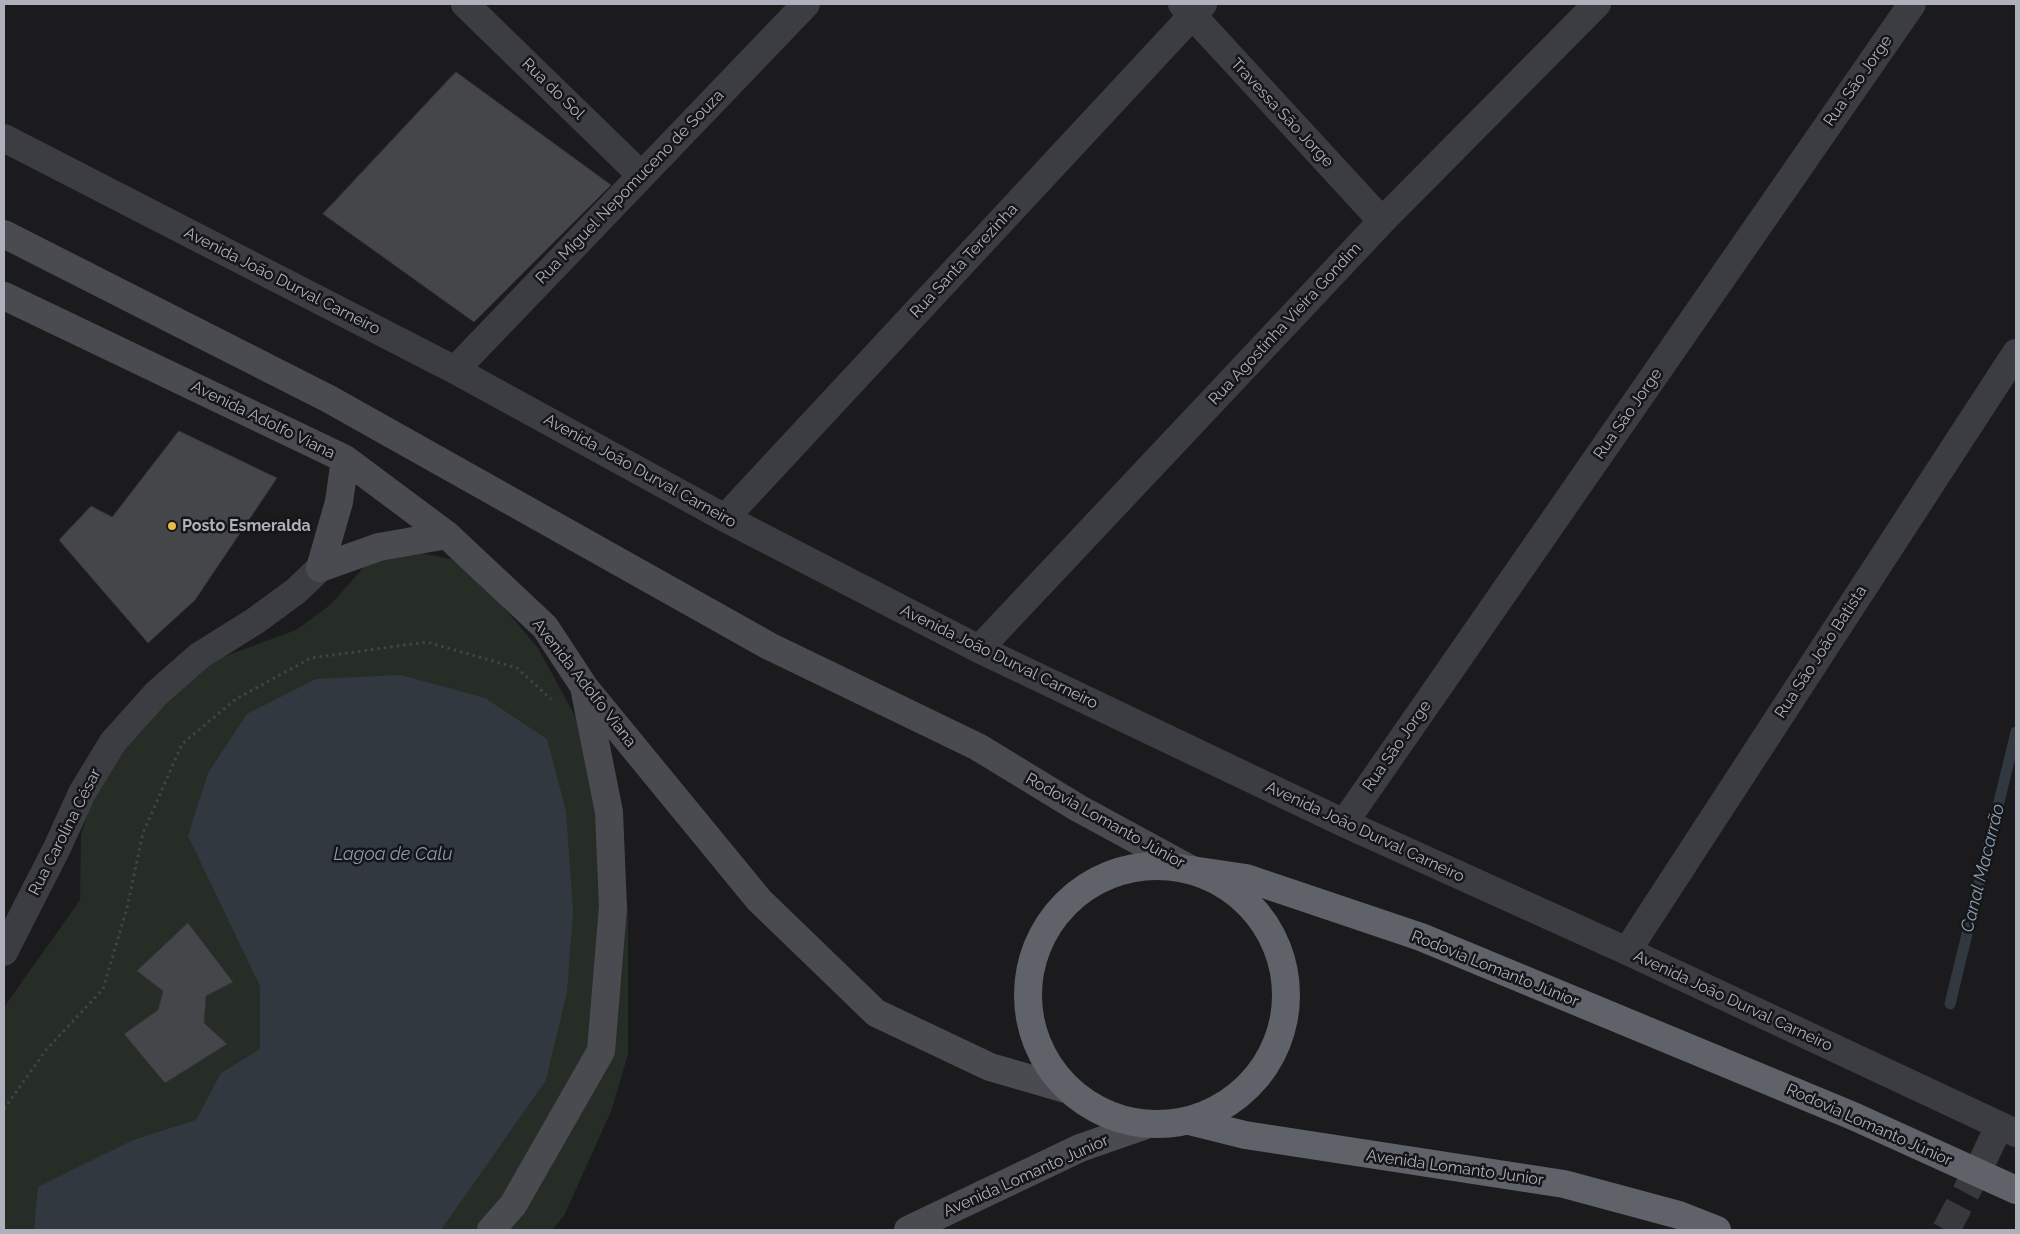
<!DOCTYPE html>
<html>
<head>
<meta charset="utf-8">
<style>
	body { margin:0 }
	#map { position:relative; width:2020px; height:1234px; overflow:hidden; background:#1b1b1d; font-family:Raleway,sans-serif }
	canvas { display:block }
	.frame { position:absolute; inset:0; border:5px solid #aeb1bb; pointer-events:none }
</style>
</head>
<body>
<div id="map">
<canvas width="2020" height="1234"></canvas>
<div class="frame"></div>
</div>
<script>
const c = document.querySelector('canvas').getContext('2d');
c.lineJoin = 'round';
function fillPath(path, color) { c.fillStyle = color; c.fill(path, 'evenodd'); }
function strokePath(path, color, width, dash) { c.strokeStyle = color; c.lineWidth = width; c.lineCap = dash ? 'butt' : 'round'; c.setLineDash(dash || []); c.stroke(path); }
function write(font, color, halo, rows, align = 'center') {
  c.font = font + ' Raleway,sans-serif'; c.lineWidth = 5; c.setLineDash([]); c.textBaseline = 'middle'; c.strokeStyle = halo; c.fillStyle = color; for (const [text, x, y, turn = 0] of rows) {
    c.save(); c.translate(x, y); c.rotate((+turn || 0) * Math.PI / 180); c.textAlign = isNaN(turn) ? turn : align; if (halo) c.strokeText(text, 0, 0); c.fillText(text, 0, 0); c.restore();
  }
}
const green = new Path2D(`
	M421,553L455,560L482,582L538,648L586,736L614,824L628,911V1054L612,1109L564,1216L552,1230H4V1007L80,900L81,835L95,789L125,743L170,693L220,658L296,630L330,605L366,565L389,556Z`);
const water = new Path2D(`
	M401,675L485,698L547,739L566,811L573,912L567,992L546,1080L441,1230H34L38,1187L133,1140L196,1120L221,1073L260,1049V986L188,836L208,773L247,714L316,679Z`);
const stream = new Path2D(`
	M1950,1004L2016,732`);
const building = new Path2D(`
	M456,72L611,185L474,322L323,214Z
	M179,431L277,478L195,600L148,643L59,540L91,506L112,517Z
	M188,923L233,982L206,996L204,1023L227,1044L165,1083L124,1034L158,1010L163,991L137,971Z`);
const minorTunnel = new Path2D(`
	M1946,1230L1983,1160`);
const path = new Path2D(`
	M4,1109L46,1050L103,989L127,908L143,833L182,744L236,699L311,658L427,642L517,668L551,699`);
const minor = new Path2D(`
	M465,4L641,175
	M1182,4L1382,221
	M4,138L455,370L725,518L979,649L1344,823L1627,951L2016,1133
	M455,370L806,4
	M725,518L1203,4
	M979,649L1382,221L1597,4
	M1344,823L1912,4
	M1627,951L2016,353
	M4,952L57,848L82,793L113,742L156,694L199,656L255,621L296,591L320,568
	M1983,1160L1999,1126`);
const secondary = new Path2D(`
	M4,234L329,399L769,646L978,747L1078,808L1192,870
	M4,296L345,459L447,535L545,627L585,688L759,900L876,1013L990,1067L1066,1089
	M320,568L379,547L447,535
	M320,568L339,502L345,459
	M491,1230L513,1205L601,1051L613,907L609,812L585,692
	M908,1230L1080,1148L1146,1125`);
const trunk = new Path2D(`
	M1028 995a129 129 0 1 1 258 0a129 129 0 1 1-258 0Z
	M1192,870L1246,878L1421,937L1853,1116L2016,1190
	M1189,1121L1245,1135L1564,1184L1679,1215L1717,1230`);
const markers = [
	[172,526,5,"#e4bd4b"]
];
const streetNames = [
	["Rua São Jorge",1858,81,-55],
	["Rua do Sol",553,89,44],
	["Travessa São Jorge",1282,113,47],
	["Rua Miguel Nepomuceno de Souza",630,187,-46],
	["Rua Santa Terezinha",964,261,-47],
	["Avenida João Durval Carneiro",282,281,27],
	["Rua Agostinha Vieira Gondim",1285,324,-47],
	["Rua São Jorge",1628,414,-55],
	["Avenida Adolfo Viana",263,420,26],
	["Avenida João Durval Carneiro",640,471,29],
	["Rua São João Batista",1821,652,-57],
	["Avenida João Durval Carneiro",999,657,26],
	["Avenida Adolfo Viana",584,683,52],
	["Rua São Jorge",1397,746,-55],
	["Rodovia Lomanto Júnior",1105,821,29],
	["Rua Carolina César",65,832,-63],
	["Avenida João Durval Carneiro",1365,832,25],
	["Rodovia Lomanto Júnior",1495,969,22],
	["Avenida João Durval Carneiro",1733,1001,25],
	["Rodovia Lomanto Júnior",1869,1125,24],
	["Avenida Lomanto Junior",1455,1168,8],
	["Avenida Lomanto Junior",1026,1176,-24]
];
const poiNames = [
	["Posto Esmeralda",182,526]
];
const waterNames = [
	["Lagoa de Calu",393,855],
	["Canal Macarrão",1983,868,-76]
];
fillPath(green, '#252d26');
fillPath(water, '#313840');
strokePath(stream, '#313840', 11);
fillPath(building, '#45464a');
strokePath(building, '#353539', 1);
strokePath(minorTunnel, '#38393d', 28, [28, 14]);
strokePath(path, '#424348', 3, [2.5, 4]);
strokePath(minor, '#3c3d42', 28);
strokePath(secondary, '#4a4b51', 28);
strokePath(trunk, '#606269', 28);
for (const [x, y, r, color] of markers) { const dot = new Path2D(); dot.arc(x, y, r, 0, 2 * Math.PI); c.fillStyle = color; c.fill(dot); strokePath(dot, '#161618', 2); }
write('16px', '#aeb1bb', '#161618', streetNames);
write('bold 16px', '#aeb1bb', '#161618', poiNames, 'left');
write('italic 18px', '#899cb3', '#161618', waterNames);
</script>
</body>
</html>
